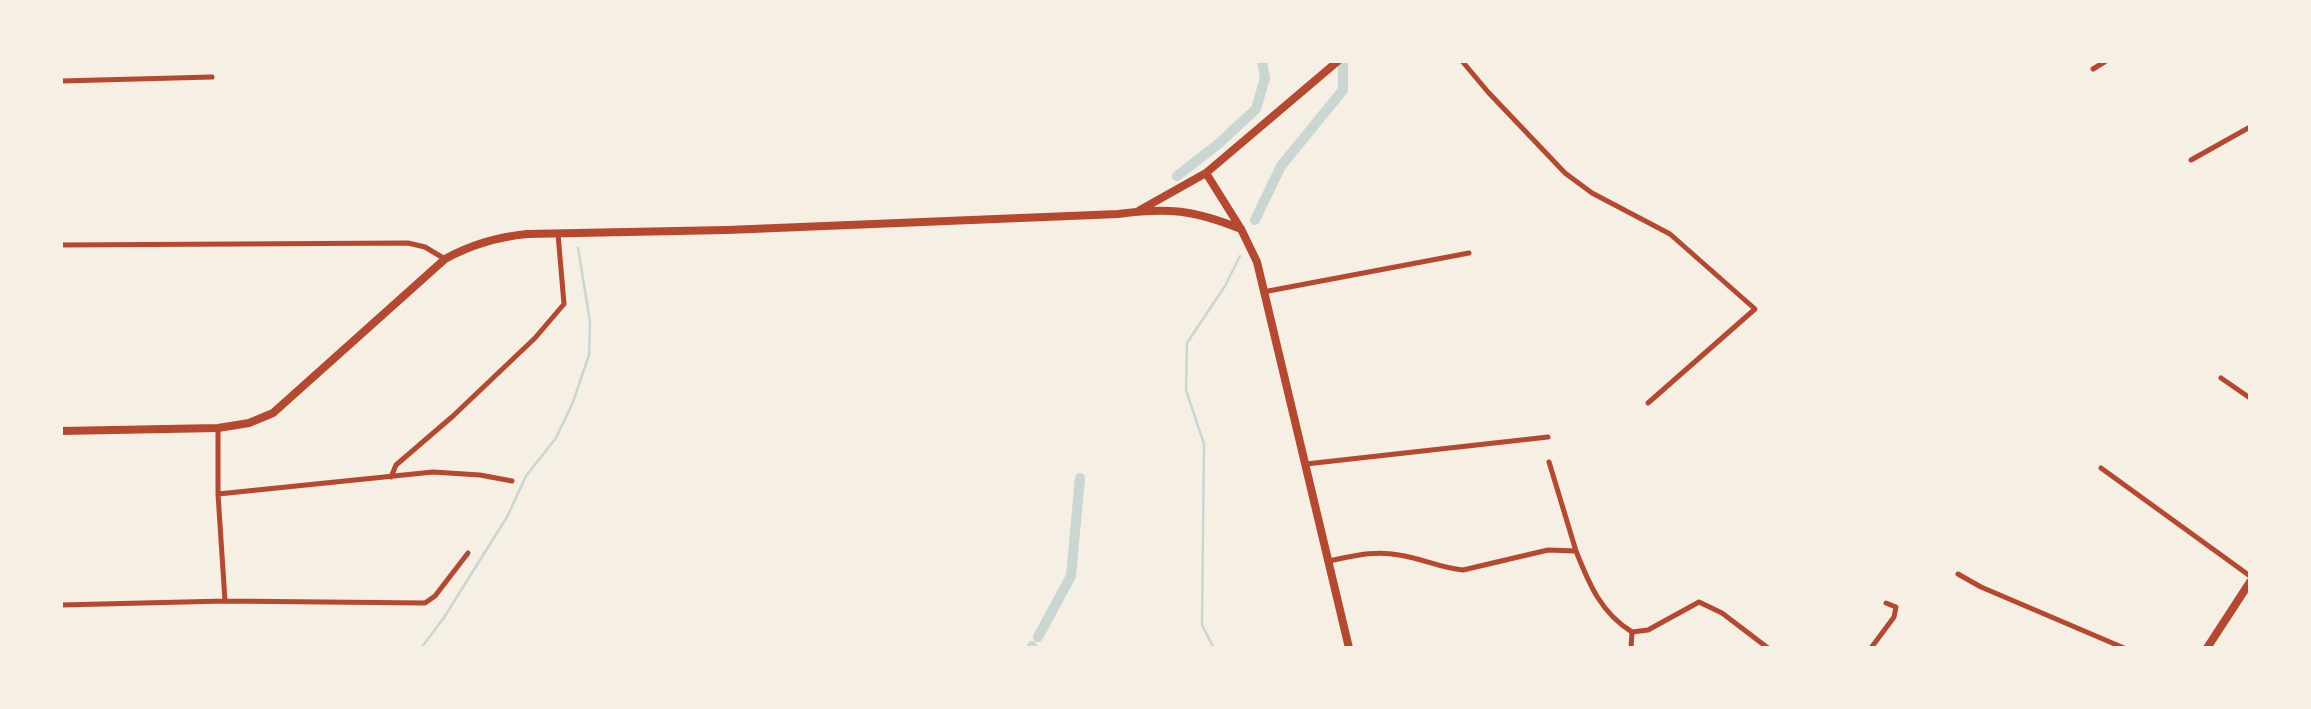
<!DOCTYPE html>
<html>
<head>
<meta charset="utf-8">
<style>
	body { margin:0 }
	#map { position:relative; width:2311px; height:709px; overflow:hidden; background:#f6efe4; font-family:Spectral,serif }
	canvas { display:block }
	.frame { position:absolute; inset:0; border:63px solid #f6efe4; pointer-events:none }
</style>
</head>
<body>
<div id="map">
<canvas width="2311" height="709"></canvas>
<div class="frame"></div>
</div>
<script>
const c = document.querySelector('canvas').getContext('2d');
c.lineJoin = 'round';
function strokePath(path, color, width, dash) { c.strokeStyle = color; c.lineWidth = width; c.lineCap = dash ? 'butt' : 'round'; c.setLineDash(dash || []); c.stroke(path); }
const stream = new Path2D(`
	M421,648L443,619L507,517L526,476L556,438L573,402L589,355L590,322L578,248
	M1214,648L1202,625L1204,444L1186,390L1187,343L1225,286L1240,256`);
const canal = new Path2D(`
	M1177,176L1217,145L1256,109L1265,78L1262,61
	M1255,220L1281,166L1343,90V61
	M1038,637L1071,576L1080,478
	M1032,648V646`);
const minor = new Path2D(`
	M1462,61L1488,92L1565,173L1592,193L1670,234L1755,309L1648,403
	M2093,69L2106,61
	M61,81L212,77
	M2191,160L2250,127
	M61,245L408,243L425,247L445,259
	M1263,292L1469,253
	M2221,378L2250,398
	M218,428V494L225,601
	M1549,462L1576,551
	M1306,464L1548,437
	M2101,468L2250,576
	M391,477L396,465L453,416L535,338L564,304L558,234
	M218,494L433,472L480,475L512,481
	M1329,561C1353,556 1375,550 1399,555C1421,558 1440,568 1463,570L1548,550L1576,551C1589,584 1601,613 1632,632L1648,630L1699,602L1722,613L1768,648
	M1958,574L1981,587L2124,648
	M61,605L225,601L425,603L435,596L468,553
	M1631,648L1632,632
	M1871,648L1894,617L1896,607L1886,603`);
const secondary = new Path2D(`
	M1206,173L1241,229L1257,262L1349,648
	M1140,210L1206,173L1338,61
	M61,431L218,428L249,423L273,413L445,259C472,244 497,237 527,234L727,230L1118,214C1168,207 1194,210 1241,229
	M2207,648L2250,582`);
strokePath(stream, '#c9d6d2', 2.5);
strokePath(canal, '#c9d6d2', 10);
strokePath(minor, '#b5482f', 5);
strokePath(secondary, '#b5482f', 8);
</script>
</body>
</html>
